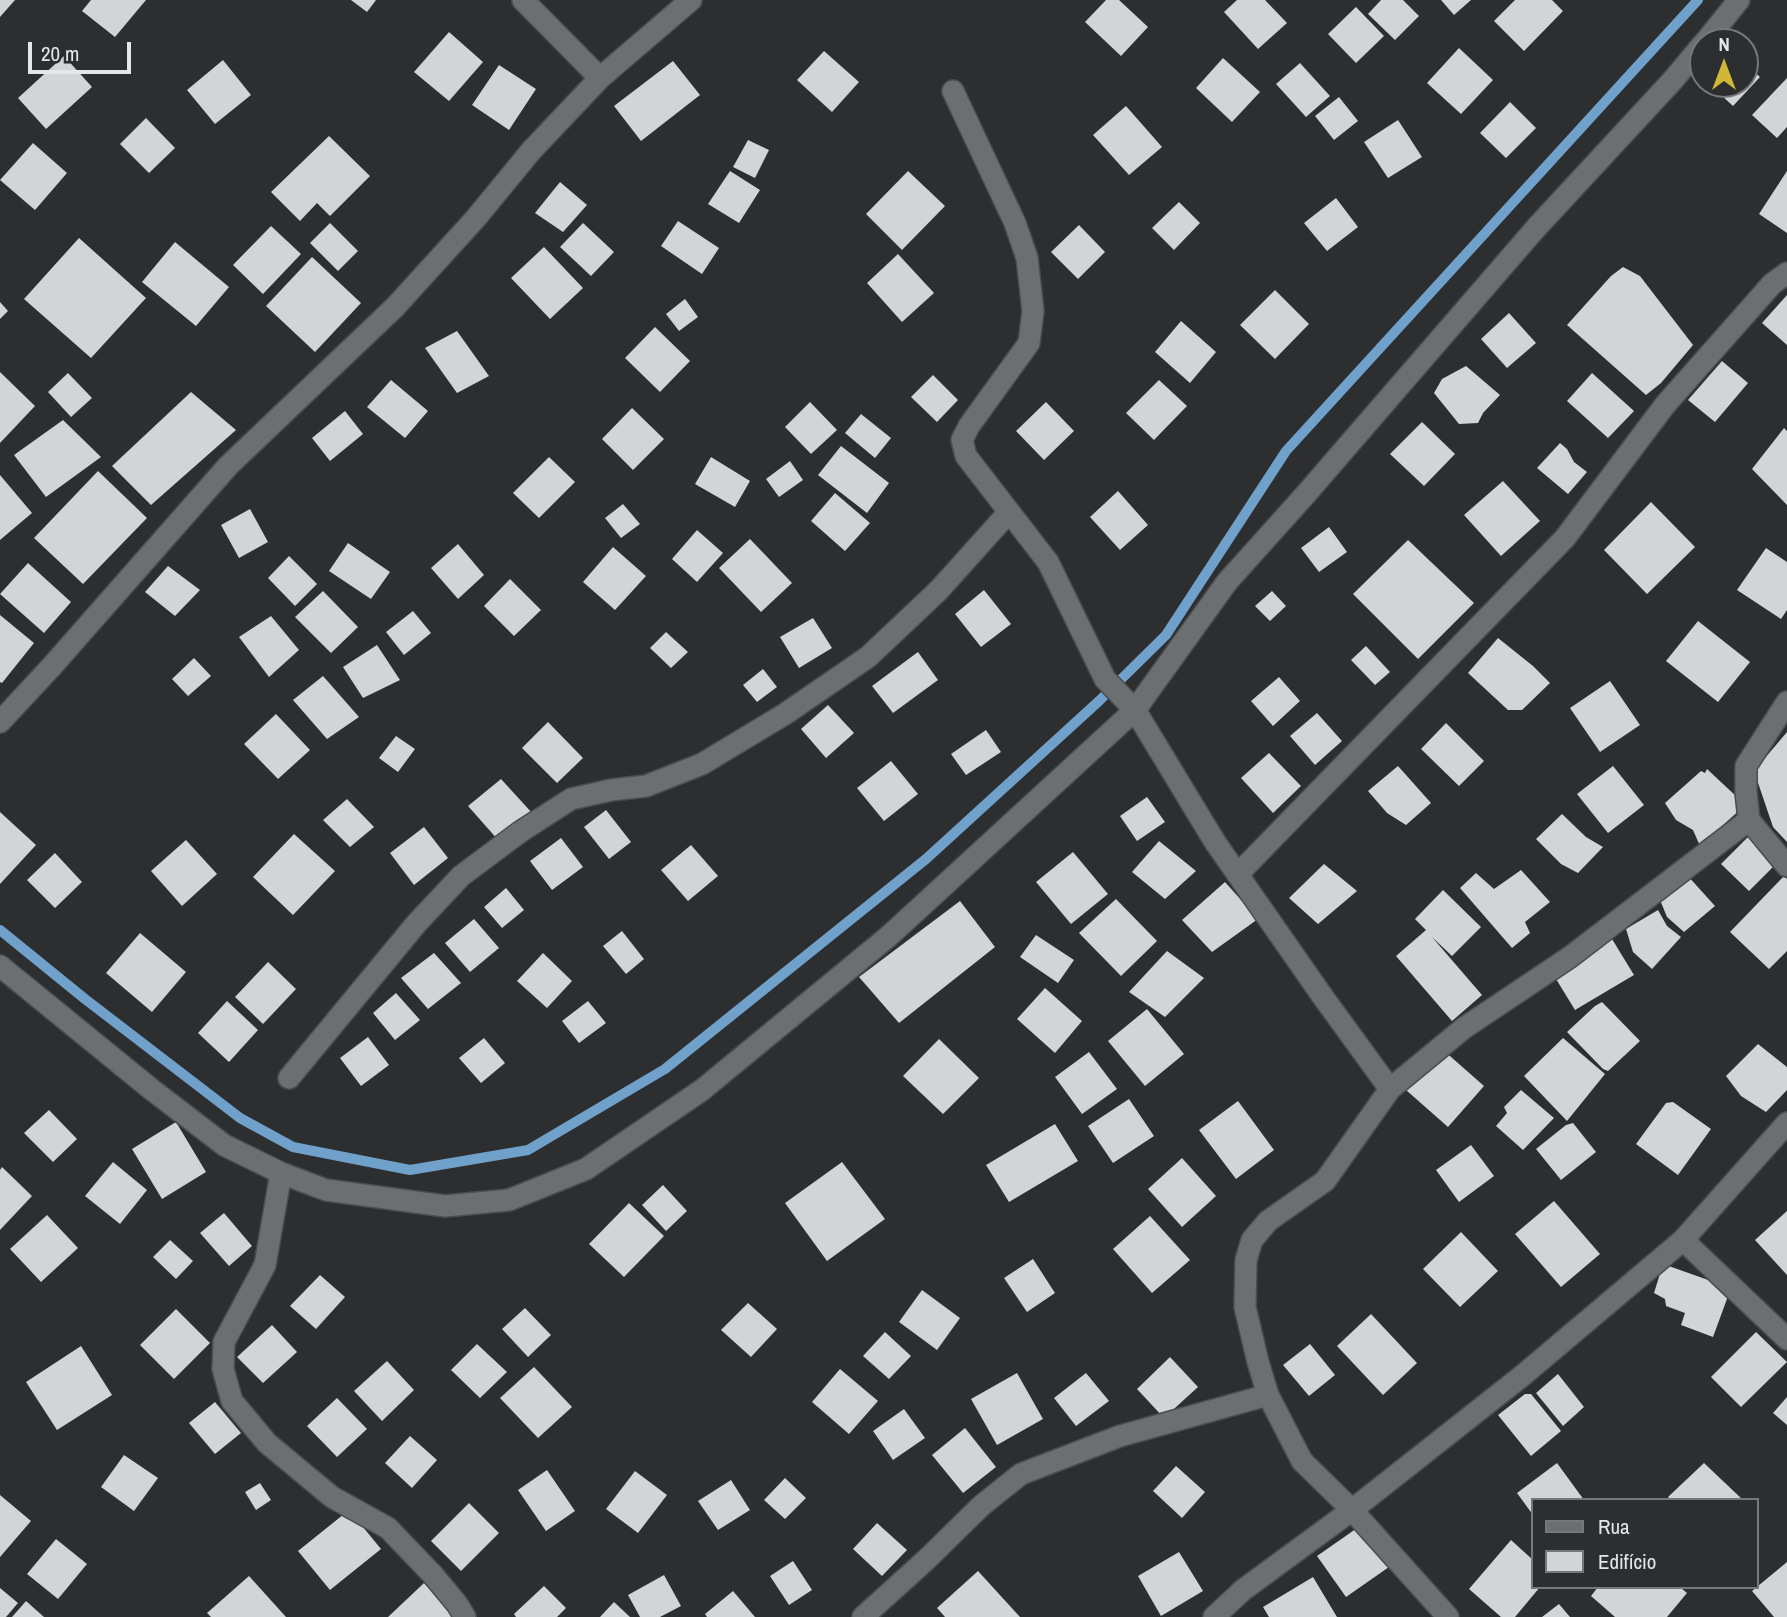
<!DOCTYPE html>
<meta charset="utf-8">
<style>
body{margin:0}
#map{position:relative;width:1787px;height:1617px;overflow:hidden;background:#2c2e30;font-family:"Archivo Narrow",sans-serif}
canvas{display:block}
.legend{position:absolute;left:1531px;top:1498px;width:228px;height:91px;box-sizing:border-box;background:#2c2e30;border:2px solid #76787a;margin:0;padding:9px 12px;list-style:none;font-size:21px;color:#e5e6e8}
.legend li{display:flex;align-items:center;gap:14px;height:35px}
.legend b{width:35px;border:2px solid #76787a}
.north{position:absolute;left:1689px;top:28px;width:70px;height:70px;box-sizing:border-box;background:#2c2e30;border:2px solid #76787a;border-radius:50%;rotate:0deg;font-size:19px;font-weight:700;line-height:28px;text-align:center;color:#e5e6e8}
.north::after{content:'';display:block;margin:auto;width:24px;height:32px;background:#d2b736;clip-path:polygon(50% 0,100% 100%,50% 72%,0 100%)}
.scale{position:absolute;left:28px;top:42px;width:103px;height:32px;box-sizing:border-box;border:4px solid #e5e6e8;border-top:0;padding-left:9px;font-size:21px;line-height:24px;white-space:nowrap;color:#e5e6e8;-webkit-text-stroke:5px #2c2e30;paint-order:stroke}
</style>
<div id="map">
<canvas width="1787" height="1617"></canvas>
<ul class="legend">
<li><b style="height:9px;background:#6c6f71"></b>Rua</li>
<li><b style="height:19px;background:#d2d4d7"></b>Edifício</li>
</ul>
<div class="north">N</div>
<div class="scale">20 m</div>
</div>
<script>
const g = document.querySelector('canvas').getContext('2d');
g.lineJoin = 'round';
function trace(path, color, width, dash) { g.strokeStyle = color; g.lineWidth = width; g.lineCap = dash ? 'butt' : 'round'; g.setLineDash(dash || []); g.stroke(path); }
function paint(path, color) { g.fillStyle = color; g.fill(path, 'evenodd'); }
trace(new Path2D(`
 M0,930L85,999L240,1118L293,1147L410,1170L528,1150L665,1069L926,859L1099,701L1166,635L1286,451L1698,0`), '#70a1cb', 10);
paint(new Path2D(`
 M0,0H15L0,17Z
 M91,0H146L115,37L82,11Z
 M351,0H376L367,12Z
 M1106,0H1119L1148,27L1121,56L1085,22Z
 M1237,0H1265L1287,23L1258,49L1224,12Z
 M1381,0H1403L1419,16L1395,40L1368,14Z
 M1441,0H1471L1454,15Z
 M1515,0H1552L1563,11L1524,51L1494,21Z
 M1356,7L1384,36L1356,63L1328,34Z
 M449,32L483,62L449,101L414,72Z
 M1459,48L1493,80L1461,114L1427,83Z
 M824,51L859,82L832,112L797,80Z
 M64,56L92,87L46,129L18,98Z
 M1223,58L1260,92L1232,122L1196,88Z
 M223,60L251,95L215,124L187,90Z
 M673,61L700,95L641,141L614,106Z
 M1300,63L1330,96L1306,117L1276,84Z
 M1745,64L1760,77L1733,106L1709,84H1745Z
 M499,65L536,89L509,130L472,105Z
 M1787,78V127L1777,138L1752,115Z
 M1339,97L1358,121L1334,140L1315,116Z
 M1510,102L1536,128L1506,158L1480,133Z
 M1126,106L1162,147L1129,175L1093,135Z
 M146,118L175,148L149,173L120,144Z
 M1398,120L1422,157L1388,178L1364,142Z
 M329,136L370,176L330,216L317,203L300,221L271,192Z
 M748,140L769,150L755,178L733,167Z
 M33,143L67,173L35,210L0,180Z
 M730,171L760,190L739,223L708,204Z
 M908,171L945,206L902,250L866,214Z
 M1787,171V233L1759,214Z
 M560,182L587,205L563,232L535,213Z
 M1336,198L1358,227L1327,251L1304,223Z
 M1179,202L1200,223L1174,250L1152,228Z
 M678,221L719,248L702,274L661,246Z
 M330,223L358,251L338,271L310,243Z
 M583,223L614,252L591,276L560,247Z
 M1079,225L1105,252L1078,279L1051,252Z
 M271,226L301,254L263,294L233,265Z
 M79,238L146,298L91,358L24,299Z
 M175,242L229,287L196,326L142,282Z
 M544,247L583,288L550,319L511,278Z
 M898,254L934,293L902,322L867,283Z
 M312,257L361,303L315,352L266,306Z
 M1623,267L1640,276L1693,345L1661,383L1646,395L1567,325L1611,276Z
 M1275,290L1309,324L1275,359L1240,325Z
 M1787,295V345L1762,323Z
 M685,299L698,317L679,331L666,314Z
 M0,302L8,311L0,319Z
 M1509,313L1536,343L1507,368L1481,339Z
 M1181,321L1216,352L1190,383L1155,352Z
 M655,327L690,361L660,392L625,358Z
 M457,331L489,376L457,393L425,348Z
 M1722,361L1748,383L1715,422L1688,400Z
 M1466,366L1500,395L1483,413L1478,423L1459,424L1434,393L1442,379Z
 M0,372L35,406L0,443Z
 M68,373L92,398L71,417L48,392Z
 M1592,373L1634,411L1608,438L1567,401Z
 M933,375L958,400L937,422L911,397Z
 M391,380L428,411L405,438L367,407Z
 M1159,380L1187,406L1154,440L1126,413Z
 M191,392L236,430L151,505L112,466Z
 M810,402L837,430L811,454L785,427Z
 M1046,402L1074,431L1044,460L1016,431Z
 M632,408L664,439L633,470L602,439Z
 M345,411L363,434L330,461L312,438Z
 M861,414L891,438L875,458L845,433Z
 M63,420L101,457L46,497L14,455Z
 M1422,422L1455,454L1424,486L1390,454Z
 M1784,428L1787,431V505L1752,469Z
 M1560,443L1567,449L1574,462L1587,472L1568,494L1537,468Z
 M841,446L889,483L867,513L818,475Z
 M549,457L575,482L539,518L513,493Z
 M711,457L750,481L735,507L695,484Z
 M790,461L803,480L779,497L766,479Z
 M98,471L147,518L83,584L34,538Z
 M0,475L32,513L0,540Z
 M1503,481L1540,521L1501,556L1464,515Z
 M1118,491L1148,525L1120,550L1090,517Z
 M835,493L870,523L845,551L811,521Z
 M1651,502L1695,547L1647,594L1604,550Z
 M623,504L640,524L621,538L605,518Z
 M250,509L268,542L239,558L221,525Z
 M1329,527L1347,552L1319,572L1301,548Z
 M697,530L723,553L697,582L672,559Z
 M750,539L792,583L761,612L719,568Z
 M1408,540L1474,603L1418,659L1353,594Z
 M348,543L390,572L371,599L329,571Z
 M458,544L484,575L458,599L431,568Z
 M613,547L646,576L615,610L583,582Z
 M1766,548L1787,562V610L1781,619L1737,590Z
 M289,556L317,584L295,606L268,578Z
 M28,563L71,602L44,633L0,594Z
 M168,566L200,590L175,616L145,592Z
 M510,579L541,610L514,636L484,606Z
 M984,590L1011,624L981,647L955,614Z
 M323,591L358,627L331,653L295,617Z
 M1272,591L1286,606L1270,621L1255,606Z
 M413,611L431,633L404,655L386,632Z
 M0,615L34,643L2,683L0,682Z
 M271,616L299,650L269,677L239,637Z
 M813,618L832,648L799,668L780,637Z
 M1698,621L1750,662L1718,702L1666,661Z
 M666,632L688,652L671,668L650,648Z
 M1498,638L1533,666L1550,683L1522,710H1508L1468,673Z
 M377,645L400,680L363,698L343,667Z
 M1366,646L1390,672L1375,685L1351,660Z
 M918,652L938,680L893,713L872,686Z
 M194,658L211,676L188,696L172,679Z
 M763,669L777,687L757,702L743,685Z
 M323,676L359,717L327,739L293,700Z
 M1279,677L1300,701L1273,726L1251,701Z
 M1610,681L1640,725L1600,752L1570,708Z
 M828,705L854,733L826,758L801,729Z
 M1317,713L1342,741L1315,765L1290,736Z
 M276,714L310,750L278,779L244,744Z
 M548,722L583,758L557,783L522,748Z
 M1446,723L1484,761L1459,786L1421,749Z
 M986,730L1001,752L966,775L951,754Z
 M1787,732V842L1773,827L1754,771Z
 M396,736L415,749L398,772L379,758Z
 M1269,753L1301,786L1273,813L1241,778Z
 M891,761L918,794L884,821L857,788Z
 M1398,766L1431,803L1406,825L1387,813L1368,791Z
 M1613,766L1644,805L1608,833L1577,794Z
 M1707,769L1737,797L1744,806L1700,846L1693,830L1676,820L1665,803L1701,771L1705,773Z
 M501,779L533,814L499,841L468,806Z
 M1147,797L1165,822L1137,841L1120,816Z
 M347,799L374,827L350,847L323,820Z
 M606,810L631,842L609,859L584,827Z
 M0,812L36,845L0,884Z
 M1562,814L1586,837L1603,847L1578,873L1561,864L1536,839Z
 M424,827L448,858L414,885L390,853Z
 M294,834L335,871L293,915L253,877Z
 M1748,837L1776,864L1749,891L1721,864Z
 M561,838L583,867L552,890L530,861Z
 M186,840L217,874L182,906L151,871Z
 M1159,841L1196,871L1165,899L1132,872Z
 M691,845L718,876L688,901L661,870Z
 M1073,852L1108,894L1071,924L1036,882Z
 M55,853L82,882L55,908L27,880Z
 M1324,864L1357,891L1318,924L1289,898Z
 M1521,870L1550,902L1525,922L1530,933L1512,948L1460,888L1476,873L1494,889Z
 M1687,875L1715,906L1684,932L1667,917L1658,895Z
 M1784,876L1787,879V951L1769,969L1730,932Z
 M1225,882L1258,919L1212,952L1182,920Z
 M506,888L524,910L502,928L484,907Z
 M1443,890L1481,927L1452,956L1432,937L1482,995L1452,1021L1396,956L1426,930L1415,919Z
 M1116,899L1157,941L1121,976L1079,933Z
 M960,901L995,947L899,1023L859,977Z
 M1658,910L1667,926L1681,937L1652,969L1633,952L1626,929Z
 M474,919L499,948L470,972L445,943Z
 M622,931L644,959L626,974L603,946Z
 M140,933L186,972L152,1012L106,973Z
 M1036,935L1074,960L1058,983L1020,957Z
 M1612,939L1634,975L1575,1010L1553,974Z
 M1167,951L1204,978L1165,1017L1129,992Z
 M434,953L461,983L428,1009L401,978Z
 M543,953L572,981L547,1008L517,981Z
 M268,962L296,989L263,1024L235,997Z
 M1045,988L1082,1021L1055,1053L1017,1019Z
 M396,993L420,1020L395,1040L373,1013Z
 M227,1001L258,1030L229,1062L198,1033Z
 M588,1001L606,1023L579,1043L562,1021Z
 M1602,1002L1640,1041L1608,1071L1603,1069L1567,1032L1595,1006Z
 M1147,1009L1184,1054L1145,1086L1108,1041Z
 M368,1037L389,1065L361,1086L340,1058Z
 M484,1038L505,1063L481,1083L459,1058Z
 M1563,1038L1605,1074L1567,1121L1524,1076Z
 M939,1039L979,1078L943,1114L903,1076Z
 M1758,1044L1787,1067V1090L1766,1112L1741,1096L1726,1076Z
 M1442,1049L1484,1086L1448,1127L1406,1090Z
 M1089,1052L1117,1089L1082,1114L1055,1077Z
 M1521,1090L1554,1118L1523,1150L1496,1126L1507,1113L1504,1107Z
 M1129,1099L1154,1136L1113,1163L1088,1126Z
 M1238,1101L1274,1150L1236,1179L1199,1130Z
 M1673,1102L1711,1129L1678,1175L1636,1144L1666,1103Z
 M49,1110L77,1139L53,1162L24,1133Z
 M176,1122L206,1172L162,1199L132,1149Z
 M1573,1123L1596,1152L1561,1180L1536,1149L1566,1125Z
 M1055,1124L1078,1161L1009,1202L986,1165Z
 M1471,1145L1494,1176L1459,1202L1436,1170Z
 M1182,1158L1216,1196L1182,1227L1148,1189Z
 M113,1162L147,1190L120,1224L85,1196Z
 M842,1162L885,1219L827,1261L785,1203Z
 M2,1167L32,1196L0,1230V1170Z
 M663,1185L687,1211L666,1231L642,1205Z
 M1554,1201L1600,1254L1561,1287L1515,1234Z
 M629,1203L664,1236L624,1277L589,1244Z
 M1787,1211V1275L1755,1240Z
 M224,1213L252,1246L229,1266L200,1233Z
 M47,1215L78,1248L41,1282L10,1249Z
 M1150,1216L1190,1260L1152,1293L1113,1249Z
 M1461,1232L1498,1271L1460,1307L1423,1269Z
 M170,1240L193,1261L176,1279L153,1257Z
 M1033,1259L1055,1293L1027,1312L1004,1278Z
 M1663,1264L1731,1288L1713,1337L1681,1325L1685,1313L1666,1306L1665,1299L1654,1293Z
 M320,1275L345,1297L316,1329L290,1306Z
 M922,1290L960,1318L937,1350L899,1322Z
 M748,1303L777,1329L751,1357L721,1330Z
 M525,1308L551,1335L528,1357L502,1329Z
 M176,1309L210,1343L174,1379L140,1345Z
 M1371,1314L1417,1363L1383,1395L1337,1346Z
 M272,1325L297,1352L263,1383L237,1357Z
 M885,1332L911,1356L889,1379L863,1356Z
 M1756,1332L1787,1362L1741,1407L1711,1377Z
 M477,1344L507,1372L480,1398L451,1370Z
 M1310,1344L1335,1375L1309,1396L1283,1365Z
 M81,1346L112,1395L57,1430L26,1382Z
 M1170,1357L1198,1387L1164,1418L1137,1389Z
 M387,1361L414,1390L382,1421L354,1391Z
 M534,1367L572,1407L538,1438L500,1398Z
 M840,1369L878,1401L849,1434L812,1402Z
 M1017,1373L1043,1419L997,1445L971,1399Z
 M1086,1373L1109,1401L1076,1426L1054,1398Z
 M1558,1374L1584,1407L1563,1426L1536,1393Z
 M1525,1394H1531L1561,1431L1531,1456L1498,1415Z
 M1787,1397V1425L1773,1413Z
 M337,1398L367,1429L337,1457L307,1426Z
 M215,1402L241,1433L215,1454L189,1423Z
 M904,1409L925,1438L893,1460L873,1431Z
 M965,1428L996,1467L963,1493L932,1455Z
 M410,1436L437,1460L412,1488L385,1463Z
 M124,1455L158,1478L134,1511L101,1487Z
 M1557,1463L1584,1500H1533V1515L1517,1493Z
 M1704,1463L1743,1500H1671L1668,1497Z
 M1176,1466L1205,1492L1182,1518L1153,1491Z
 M547,1470L575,1511L546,1531L518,1490Z
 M635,1471L667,1495L638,1533L606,1509Z
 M785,1478L806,1498L785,1519L764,1500Z
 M731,1480L750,1510L718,1530L698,1501Z
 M260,1483L271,1500L256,1510L245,1492Z
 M0,1495L31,1521L0,1557Z
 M469,1503L499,1533L461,1571L431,1541Z
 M349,1510L381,1549L330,1590L298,1551Z
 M877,1523L907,1550L882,1576L853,1549Z
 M1360,1526L1389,1567L1346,1597L1317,1556Z
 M56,1539L87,1564L58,1599L27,1574Z
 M1511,1540L1533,1560V1587H1540L1515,1617H1501L1469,1589Z
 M1179,1552L1203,1591L1161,1616L1138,1576Z
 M793,1561L812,1590L789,1605L770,1576Z
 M1787,1562V1617H1774L1752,1591Z
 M978,1571L1020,1617H945L937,1608Z
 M664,1575L681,1606L660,1617H640L628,1595Z
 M249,1576L286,1617H211L207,1613Z
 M1313,1577L1337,1617H1269L1263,1607Z
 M424,1583L457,1617H388Z
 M544,1586L566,1608L557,1617H516L514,1614Z
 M1598,1587H1680L1687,1593L1667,1617H1615L1591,1596Z
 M0,1588L18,1603L6,1617H0Z
 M733,1591L755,1617H707L705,1614Z
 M26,1601L44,1617H12Z
 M614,1602L630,1617H600Z
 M1559,1604L1570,1617H1542Z`), '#d2d4d7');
const street = new Path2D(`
 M523,0L600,78
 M1705,42L1739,0
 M953,91L1015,223L1027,258L1033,311L1029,343L969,426L962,440L966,456L1048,562L1105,679L1135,710L1215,842L1323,997L1390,1089L1325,1181L1268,1221L1252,1240L1246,1260L1245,1307L1258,1362L1268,1395L1302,1461L1352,1510L1448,1617
 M0,722L53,665L228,466L395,307L476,218L531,151L600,78L691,0
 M1749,820L1787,866
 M1238,874L1565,538L1665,405L1772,284L1787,273
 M0,966L151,1089L224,1145L281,1173L326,1190L445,1206L509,1200L586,1169L702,1090L889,936L1135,710L1227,582L1306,494L1536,228L1673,80L1703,44
 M289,1078L416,924L461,876L520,832L571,799L611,790L646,786L702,764L785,714L868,657L939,590L1009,512
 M1390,1089L1464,1028L1570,957L1749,820L1746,792V766L1787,702
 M281,1173L265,1265L224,1342L223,1369L232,1401L267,1443L332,1497L388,1528L433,1575L457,1604L465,1617
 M1683,1240L1787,1339
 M863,1617L927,1559L981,1506L1021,1474L1120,1436L1268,1395
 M1214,1617L1243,1590L1352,1510L1522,1376L1683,1240L1787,1123`);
trace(street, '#4a4c4e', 24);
trace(street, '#6c6f71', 21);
</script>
